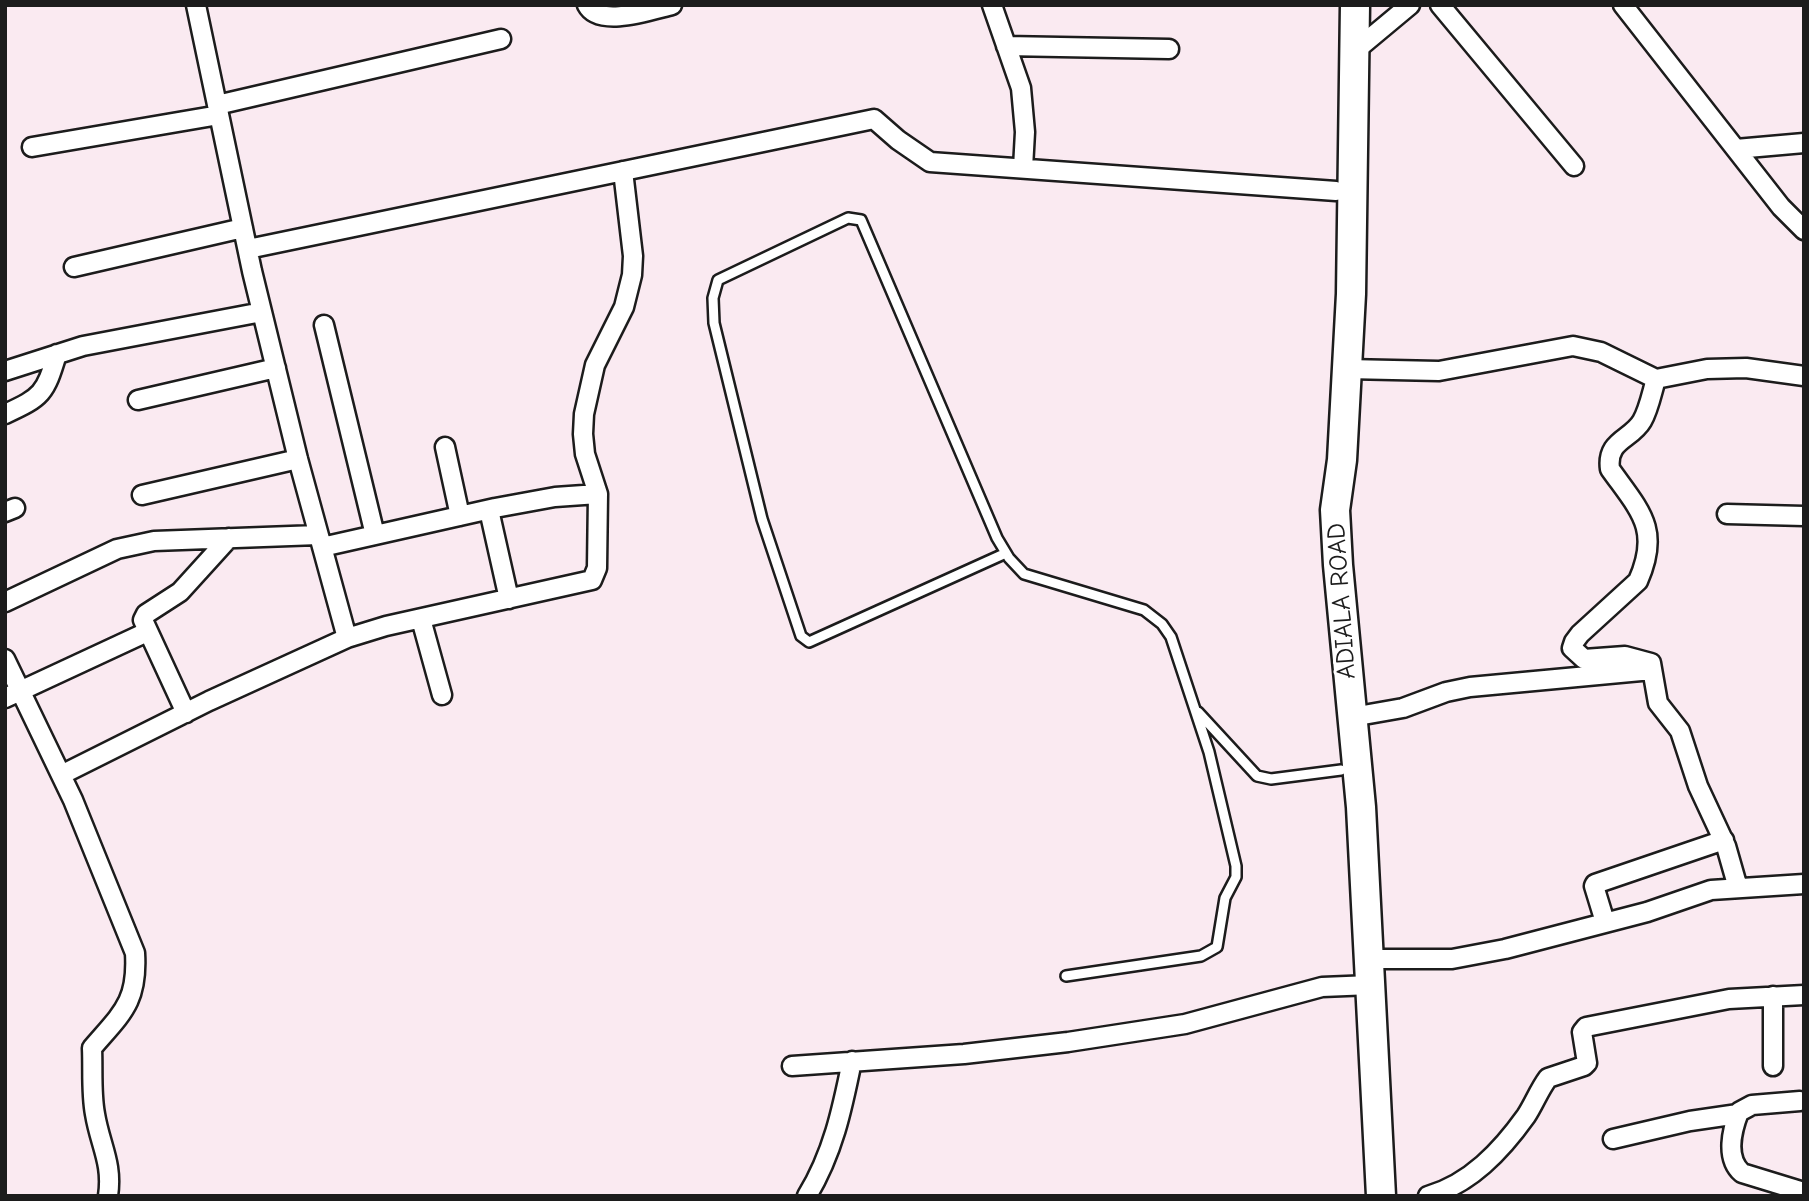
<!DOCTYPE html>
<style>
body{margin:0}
#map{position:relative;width:1809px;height:1201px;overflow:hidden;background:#faeaf1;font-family:"Comic Neue",sans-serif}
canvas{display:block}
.frame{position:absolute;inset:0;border:7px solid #1c1c1c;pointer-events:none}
</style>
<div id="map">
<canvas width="1809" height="1201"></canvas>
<div class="frame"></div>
</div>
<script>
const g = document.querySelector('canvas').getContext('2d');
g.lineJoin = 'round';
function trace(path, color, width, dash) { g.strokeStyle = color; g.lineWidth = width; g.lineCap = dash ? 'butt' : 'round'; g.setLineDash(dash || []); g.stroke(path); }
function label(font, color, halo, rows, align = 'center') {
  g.font = font + ' "Comic Neue",sans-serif'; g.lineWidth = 6; g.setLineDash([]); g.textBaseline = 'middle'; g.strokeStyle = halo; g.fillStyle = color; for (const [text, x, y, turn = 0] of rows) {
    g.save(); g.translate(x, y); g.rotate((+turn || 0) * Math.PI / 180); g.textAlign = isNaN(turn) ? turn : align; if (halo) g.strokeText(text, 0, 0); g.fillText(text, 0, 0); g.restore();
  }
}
const lane = new Path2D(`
 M1006,553L809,642L801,636L762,519L714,323L713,298L718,280L848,218L861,220L997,538L1009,558L1024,574L1144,610L1162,624L1171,637L1209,752L1236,866V877L1225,898L1217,947L1201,956L1066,976
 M1198,712L1257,776L1271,779L1341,770`);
const street = new Path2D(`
 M196,5L252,271L298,459L347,638
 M587,5C599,28 651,10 672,5
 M992,5L1021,88L1025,132L1023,168
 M1440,5L1574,166
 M1623,5L1781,207L1804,230
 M1006,46L1169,49
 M1356,50L1410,5
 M217,105L501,39
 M32,147L219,115
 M1736,149L1804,143
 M248,249L874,119L898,140L930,162L1336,191
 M74,267L243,228
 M324,325L375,535
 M1347,369L1439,371L1573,346L1601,352L1656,379L1707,369L1746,368L1804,376
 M5,371L83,346L262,312
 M1656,379C1652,392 1649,409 1642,421C1631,440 1606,440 1610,469C1640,511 1661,529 1638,581L1580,634L1574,642L1572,648L1584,659L1625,656L1651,663L1658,703L1680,731L1698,786L1726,846L1738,888
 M138,400L276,368
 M5,414C42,397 45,394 57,354
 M445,447L460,516
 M142,495L298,459
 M489,510L509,599
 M5,512L15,508
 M1727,514L1804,516
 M322,547L495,508L555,497L598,494
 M5,602L117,549L154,541L318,535
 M421,619L442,695
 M5,659L73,800L135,953C138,1002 122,1013 92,1048C93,1070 91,1093 95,1114C100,1145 113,1163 108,1196
 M5,698L147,632
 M186,713L143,620L146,614L180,592L229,538
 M1352,717L1403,708L1446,692L1470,687L1652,670
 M61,775L209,701L347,638L386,626L592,580L597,568L598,494L585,454L583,434L584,414L595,365L624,307L632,275L633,256L623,171
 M1605,922L1594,886L1595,884L1724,840
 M1370,959H1452L1505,949L1647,912L1711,890L1804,884
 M792,1066L964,1054L1068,1042L1185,1024L1322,987L1371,985
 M1773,1066V996
 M1800,1101L1752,1105L1739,1112C1732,1130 1725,1158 1742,1173L1804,1192
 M1613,1139L1690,1121L1738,1114
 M807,1196C833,1153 842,1110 852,1061
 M1428,1196C1470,1184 1501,1151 1526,1116C1534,1104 1539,1090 1548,1078L1584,1066L1587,1063L1582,1032L1586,1027L1729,999L1804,995`);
const primary = new Path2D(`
 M1355,5L1351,294L1342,460L1335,510L1338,565L1361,807L1381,1196`);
trace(lane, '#1c1c1c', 14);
trace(street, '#1c1c1c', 23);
trace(primary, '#1c1c1c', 33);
trace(lane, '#fff', 9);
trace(street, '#fff', 18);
trace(primary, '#fff', 28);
label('26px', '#1c1c1c', '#fff', [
 ["ADIALA ROAD",1342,601,-94]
]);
</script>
